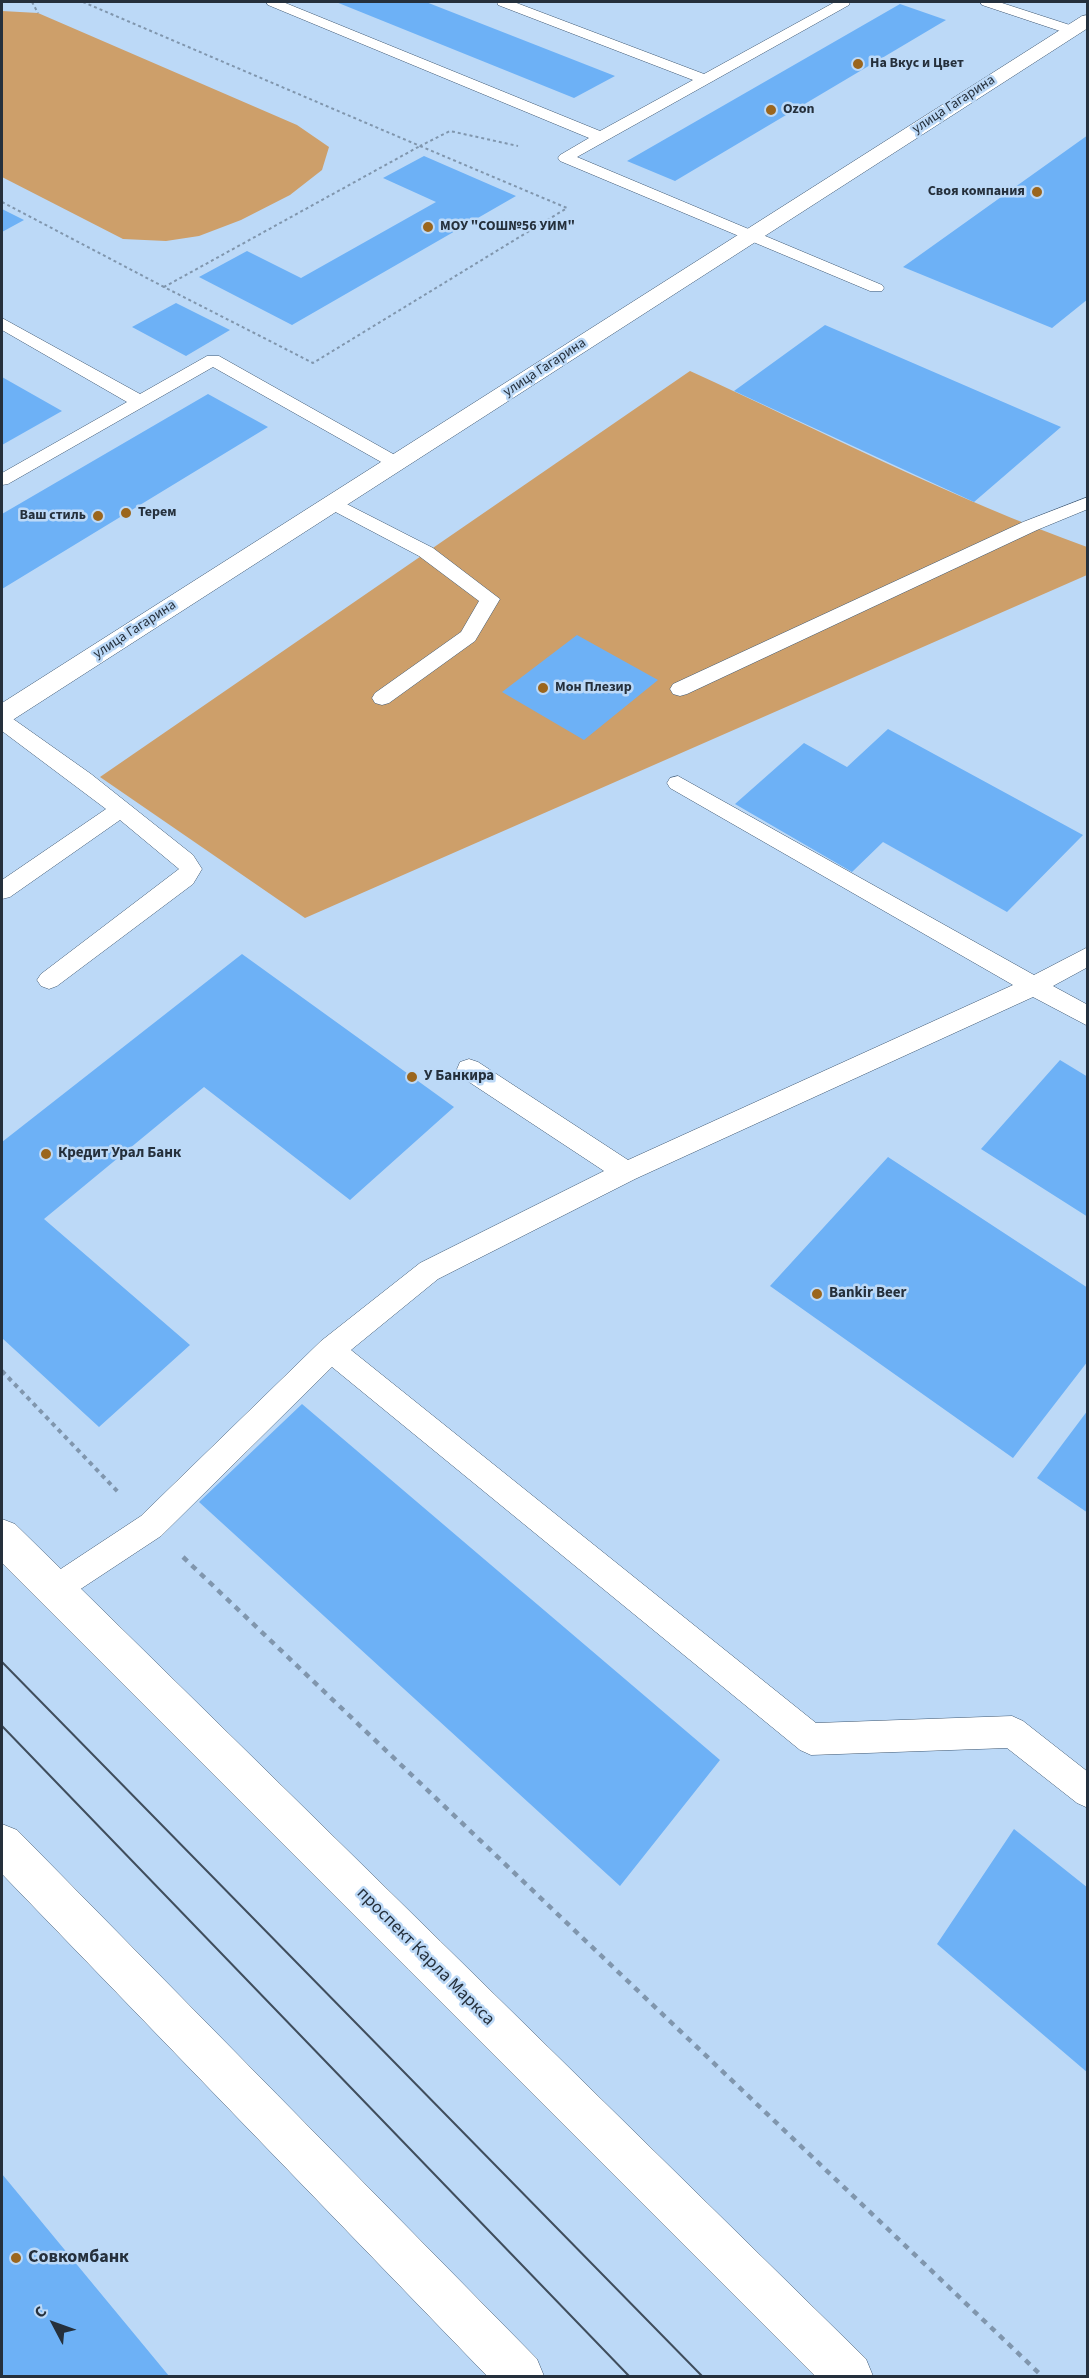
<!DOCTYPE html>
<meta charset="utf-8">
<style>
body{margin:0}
#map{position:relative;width:1089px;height:2378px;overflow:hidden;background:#bcd9f7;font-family:"Source Sans 3",sans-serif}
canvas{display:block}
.frame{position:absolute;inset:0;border:3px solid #25303c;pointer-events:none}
.north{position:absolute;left:24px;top:2294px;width:60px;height:60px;-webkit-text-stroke:4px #bcd9f7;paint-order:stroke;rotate:311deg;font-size:16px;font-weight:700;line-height:24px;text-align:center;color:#25303c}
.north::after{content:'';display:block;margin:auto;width:21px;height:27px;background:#25303c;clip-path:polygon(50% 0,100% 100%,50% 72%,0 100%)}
</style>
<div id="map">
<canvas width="1089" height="2378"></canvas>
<div class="frame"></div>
<div class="north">С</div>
</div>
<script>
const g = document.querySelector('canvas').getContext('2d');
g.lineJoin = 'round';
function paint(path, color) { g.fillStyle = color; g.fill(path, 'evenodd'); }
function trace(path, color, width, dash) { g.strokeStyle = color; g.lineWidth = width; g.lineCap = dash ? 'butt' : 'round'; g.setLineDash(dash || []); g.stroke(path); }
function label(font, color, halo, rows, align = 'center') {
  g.font = font + ' "Source Sans 3",sans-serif'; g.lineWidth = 5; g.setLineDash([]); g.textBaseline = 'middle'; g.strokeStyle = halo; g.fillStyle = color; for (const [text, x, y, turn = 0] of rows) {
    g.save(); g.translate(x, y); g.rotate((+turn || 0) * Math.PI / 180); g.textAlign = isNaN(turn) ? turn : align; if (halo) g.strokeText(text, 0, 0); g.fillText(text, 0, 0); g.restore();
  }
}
paint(new Path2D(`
 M2,11L38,13L297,125L329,147L322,170L290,195L241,220L199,236L166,241L123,239L2,177Z
 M690,371C821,431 951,498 1087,547V575L305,918L100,777Z`), '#cd9f6a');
paint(new Path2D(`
 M336,2H426L615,76L574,98Z
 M900,4L946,20L675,181L627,161Z
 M1088,135V299L1052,328L903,267Z
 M424,156L516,196L292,325L199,277L247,251L301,278L436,202L383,178Z
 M2,209L24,220L2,232Z
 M176,303L230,330L186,356L132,327Z
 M825,325L1061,427L974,502L734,391Z
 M2,377L62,411L2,445Z
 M208,394L268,427L2,589V514Z
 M577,635L658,680L584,740L502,692Z
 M888,729L1083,835L1007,912L883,842L852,872L735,804L804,743L847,767Z
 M242,954L454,1107L350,1200L204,1087L44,1219L190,1345L99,1427L2,1338V1142Z
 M1060,1060L1088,1077V1217L981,1149Z
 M888,1157L1088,1288V1361L1013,1458L770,1286Z
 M302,1404L720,1760L620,1886L199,1502Z
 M1088,1410V1513L1037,1478Z
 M1014,1829L1088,1888V2073L937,1944Z
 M2,2174L169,2376H2Z`), '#6db1f6');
const service = new Path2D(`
 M266,2H283L600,131L693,80L498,5L497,2H514L704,74L835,2H850L849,5L577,157L882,285L884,288L882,291H870L560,161L558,158L560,155L589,138L268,5Z
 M980,2H999L1076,27L1078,30L1076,33H1066L982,5Z
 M2,318L140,394L207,356H219L402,459L405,463L402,467H390L213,367L8,484L2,485V473L127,402L2,330Z
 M333,497L433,548L500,599L475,641L389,703L382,705L375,703L372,698L375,693L461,632L479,601L419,556L326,507L324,503L326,499Z
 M1088,497V509L1037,530L687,694L680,696L673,694L670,689L673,684L1023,522Z
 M2,714L9,716L91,774L193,855L202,869L193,884L57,986L49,989L41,986L37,980L41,974L179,869L120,820L10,897L2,899V880L106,809L2,731Z
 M678,776L1034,975L1088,947V967L1053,986L1088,1005V1026L1033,997L635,1179L438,1279L351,1350L816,1723L1012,1716L1023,1721L1088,1772V1808L1077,1803L1007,1748L811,1755L800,1750L332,1367L161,1536L64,1600L54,1604L44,1600L39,1590L44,1580L141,1516L321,1341L420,1263L604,1171L460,1076L457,1069L460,1062L469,1059L478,1062L628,1160L1013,985L670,788L667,783L670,778Z`);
const secondary = new Path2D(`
 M1088,15V28L11,721L2,724V703L1082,16Z
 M2,1519L15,1524L866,2359L873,2376H815L2,1563Z
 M2,1824L17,1830L537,2359L544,2376H487L2,1874Z`);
trace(service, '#3e5771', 1);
trace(secondary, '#3e5771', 1);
trace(new Path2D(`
 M32,2L38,13
 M83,2L420,146L450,131L518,146
 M420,146L567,208L313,363L164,287Z
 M2,202L164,287`), '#8096ad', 2, [3, 3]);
trace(new Path2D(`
 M2,1371L118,1492`), '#8096ad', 4, [4.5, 4.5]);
trace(new Path2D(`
 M183,1557L1042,2376`), '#8096ad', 4.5, [6, 6]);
paint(service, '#fff');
paint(secondary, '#fff');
trace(new Path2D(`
 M2,1662L702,2376
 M2,1726L629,2376`), '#404e5d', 2);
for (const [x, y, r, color] of [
 [858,64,6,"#9b661d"],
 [771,110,6,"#9b661d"],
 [1037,192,6,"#9b661d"],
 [428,227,6,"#9b661d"],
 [126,513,6,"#9b661d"],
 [98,516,6,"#9b661d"],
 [543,688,6,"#9b661d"],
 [412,1077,6,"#9b661d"],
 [46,1154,6,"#9b661d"],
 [817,1294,6,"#9b661d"],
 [16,2258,6,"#9b661d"]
]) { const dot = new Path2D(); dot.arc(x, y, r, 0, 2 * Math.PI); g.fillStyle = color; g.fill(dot); trace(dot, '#bcd9f7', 2); }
label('bold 14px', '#25303c', '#bcd9f7', [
 ["На Вкус и Цвет",870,64],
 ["Ozon",783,110],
 ["Своя компания",1025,192,"right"],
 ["МОУ \"СОШ№56 УИМ\"",440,227],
 ["Терем",138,513],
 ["Ваш стиль",86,516,"right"],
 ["Мон Плезир",555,688]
], 'left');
label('14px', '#25303c', '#bcd9f7', [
 ["улица Гагарина",954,105,-33],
 ["улица Гагарина",545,368,-33],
 ["улица Гагарина",135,630,-33]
]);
label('bold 15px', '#25303c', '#bcd9f7', [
 ["У Банкира",424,1077],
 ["Кредит Урал Банк",58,1154],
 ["Bankir Beer",829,1294]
], 'left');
label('18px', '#25303c', '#bcd9f7', [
 ["проспект Карла Маркса",425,1957,45]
]);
label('bold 18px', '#25303c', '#bcd9f7', [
 ["Совкомбанк",28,2258]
], 'left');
</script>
